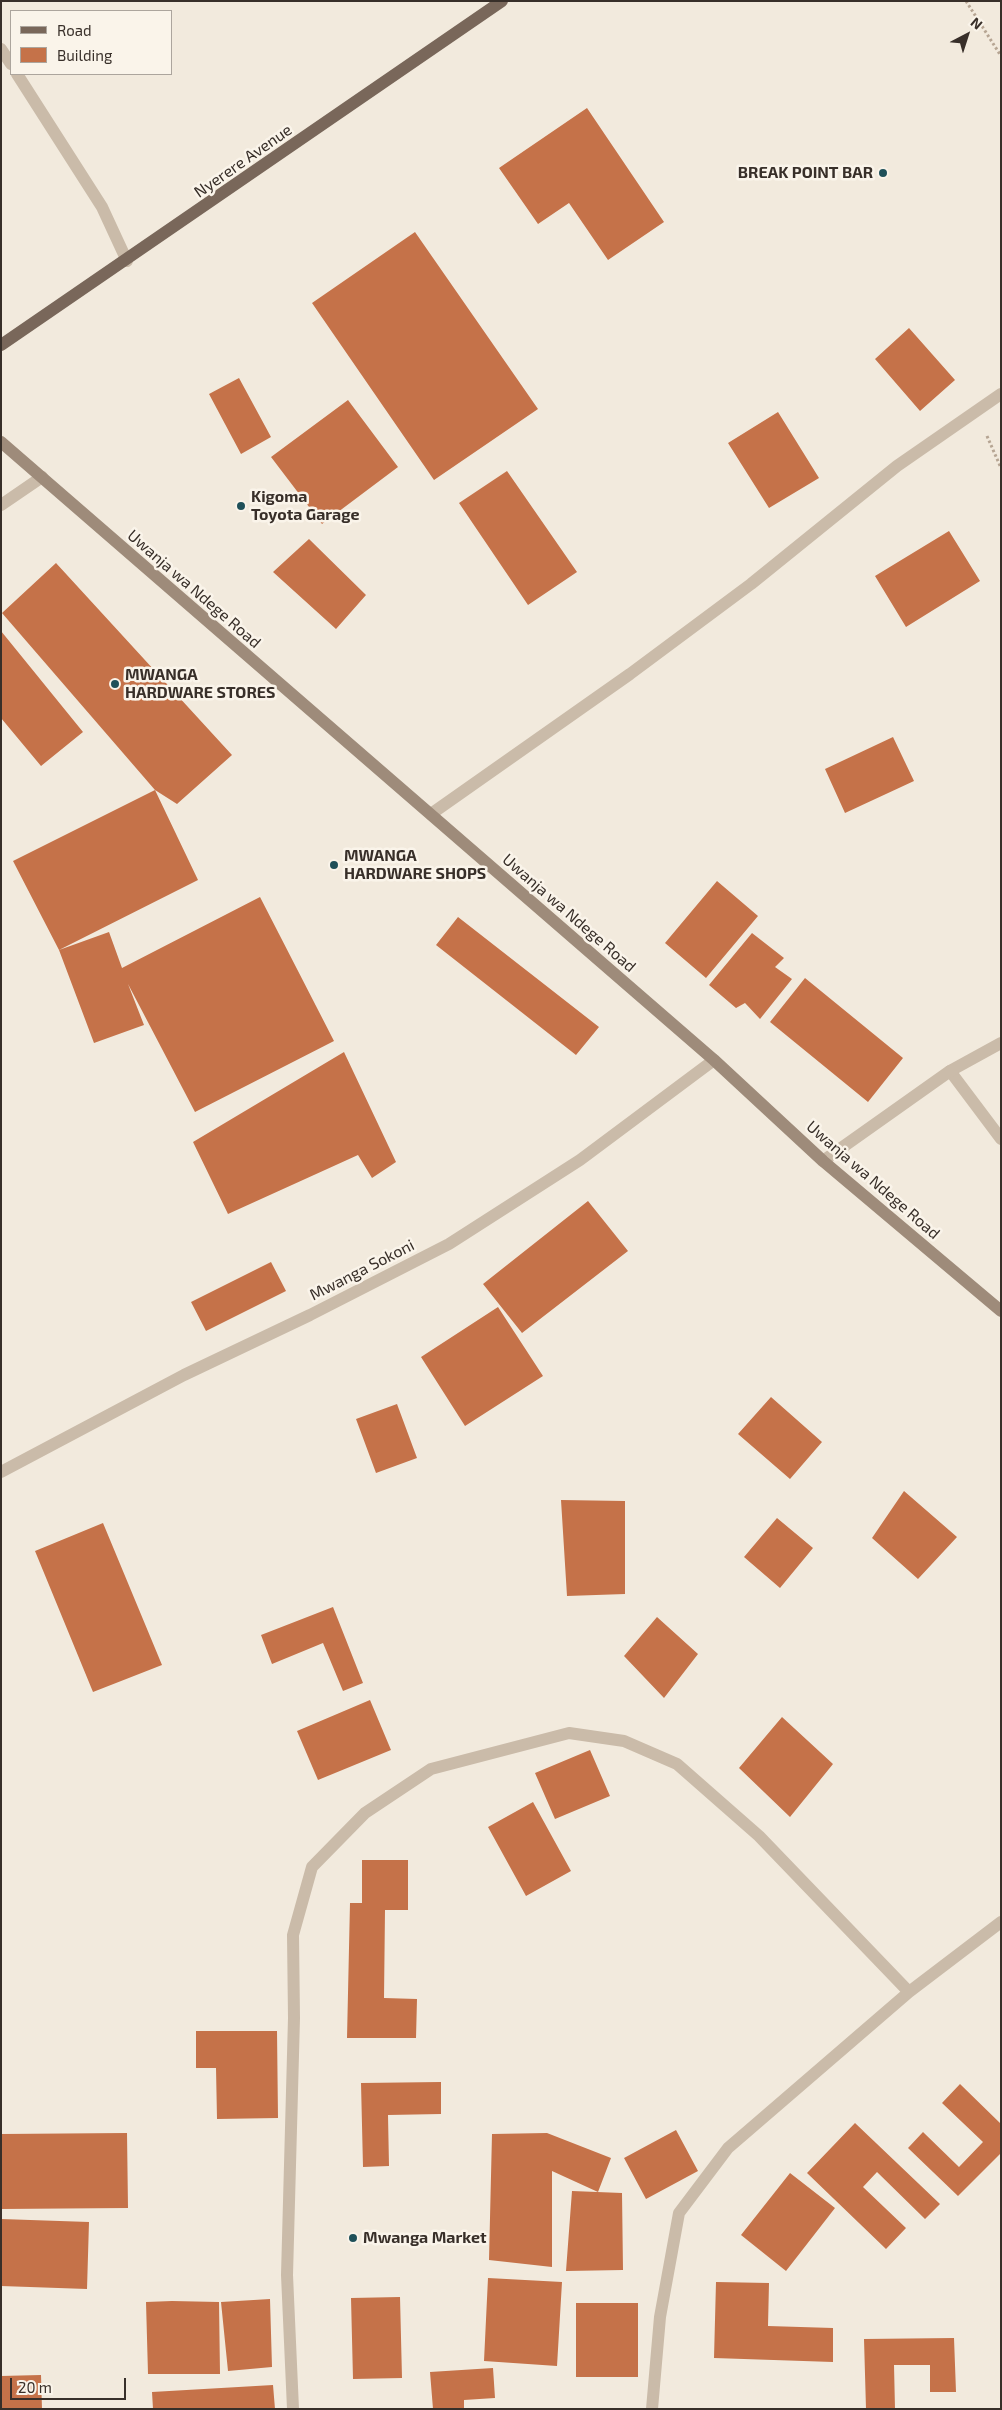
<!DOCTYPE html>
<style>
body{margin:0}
#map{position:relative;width:1002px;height:2410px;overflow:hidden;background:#f2eadd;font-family:"Exo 2",sans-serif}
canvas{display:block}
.frame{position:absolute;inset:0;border:2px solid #382f29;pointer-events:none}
.legend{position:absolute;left:10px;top:10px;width:162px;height:65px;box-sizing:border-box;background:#faf4ea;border:1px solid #aca59d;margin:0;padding:6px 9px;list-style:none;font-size:15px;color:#382f29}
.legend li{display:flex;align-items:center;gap:10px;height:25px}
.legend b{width:25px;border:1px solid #aca59d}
.north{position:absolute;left:942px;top:10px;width:50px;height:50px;-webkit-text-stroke:4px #faf4ea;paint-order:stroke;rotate:40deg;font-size:14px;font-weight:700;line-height:20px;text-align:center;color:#382f29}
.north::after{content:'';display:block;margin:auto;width:18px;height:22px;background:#382f29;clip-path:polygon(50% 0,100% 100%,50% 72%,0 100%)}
.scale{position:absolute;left:10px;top:2378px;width:116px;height:22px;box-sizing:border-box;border:2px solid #382f29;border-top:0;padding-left:6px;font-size:15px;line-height:18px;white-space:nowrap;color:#382f29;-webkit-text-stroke:4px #faf4ea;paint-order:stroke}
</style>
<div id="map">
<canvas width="1002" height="2410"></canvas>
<div class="frame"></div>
<ul class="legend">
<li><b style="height:6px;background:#79675a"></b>Road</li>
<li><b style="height:14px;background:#c57249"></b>Building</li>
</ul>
<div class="north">N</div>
<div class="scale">20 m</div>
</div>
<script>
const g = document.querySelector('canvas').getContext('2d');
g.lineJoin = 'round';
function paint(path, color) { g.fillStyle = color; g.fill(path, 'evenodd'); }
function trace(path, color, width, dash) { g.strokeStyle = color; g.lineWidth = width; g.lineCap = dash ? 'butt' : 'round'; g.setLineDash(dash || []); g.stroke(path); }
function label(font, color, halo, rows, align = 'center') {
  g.font = font + ' "Exo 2",sans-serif'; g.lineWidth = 5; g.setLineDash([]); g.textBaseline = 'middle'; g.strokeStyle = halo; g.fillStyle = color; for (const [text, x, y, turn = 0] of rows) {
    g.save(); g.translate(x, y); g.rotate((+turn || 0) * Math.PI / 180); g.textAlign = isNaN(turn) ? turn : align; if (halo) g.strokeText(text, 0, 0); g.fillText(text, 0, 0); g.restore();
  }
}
paint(new Path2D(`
 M587,108L664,222L608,260L569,203L538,224L499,168Z
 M415,232L538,409L434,480L312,303Z
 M909,328L955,380L920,411L875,359Z
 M239,378L271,437L241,454L209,394Z
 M348,400L398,467L322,524L271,457Z
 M778,412L819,478L769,508L728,443Z
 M507,471L577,572L528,605L459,503Z
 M949,531L980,581L906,627L875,576Z
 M309,539L366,595L336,629L273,572Z
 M56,563L232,755L177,804L155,790L2,613Z
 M1,631L83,732L41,766L1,718Z
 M893,737L914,781L845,813L825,769Z
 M155,790L198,880L59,950L13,861Z
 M717,881L758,916L706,978L665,943Z
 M260,897L334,1041L195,1112L128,984L144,1025L94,1043L59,950L109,932L122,968Z
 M458,917L599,1027L576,1055L436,945Z
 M752,933L784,958L775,967L792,979L760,1019L745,1003L736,1008L709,985Z
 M805,978L903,1058L868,1102L770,1022Z
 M344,1052L396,1162L372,1178L358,1155L228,1214L193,1142Z
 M588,1201L628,1251L522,1333L483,1284Z
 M271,1262L286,1291L206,1331L191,1302Z
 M498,1307L543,1376L465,1426L421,1357Z
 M771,1397L822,1442L790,1479L738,1434Z
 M397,1404L417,1458L376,1473L356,1419Z
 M904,1491L957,1537L918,1579L872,1538Z
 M561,1500L625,1501V1594L567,1596Z
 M777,1518L813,1548L780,1588L744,1557Z
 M103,1523L162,1665L93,1692L35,1551Z
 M333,1607L363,1683L343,1691L323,1643L272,1664L261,1635Z
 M657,1617L698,1654L664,1698L624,1656Z
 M370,1700L391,1750L318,1780L297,1731Z
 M782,1717L833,1764L790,1817L739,1768Z
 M590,1750L610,1796L555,1819L535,1773Z
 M533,1802L571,1871L526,1896L488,1827Z
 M362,1860H408V1910H385L384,1998L417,1999L416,2038H347L350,1903H362Z
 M196,2031H277L278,2118L217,2119L216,2068H196Z
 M441,2082V2114L388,2115L389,2166L363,2167L361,2083Z
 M960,2084L1001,2124V2153L958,2196L908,2148L923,2132L959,2167L983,2142L942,2103Z
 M855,2123L940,2204L925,2219L877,2172L863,2187L906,2228L886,2249L807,2173Z
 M676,2130L698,2171L646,2199L624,2158Z
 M127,2133L128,2208L1,2209V2134Z
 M547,2133L611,2158L598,2192L552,2171V2267L489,2260L492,2134Z
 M790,2173L835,2208L786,2271L741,2235Z
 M572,2191L622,2193L623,2270L566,2271Z
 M1,2219L89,2222L87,2289L1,2286Z
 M488,2278L562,2282L557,2366L484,2361Z
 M716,2282L769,2283L768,2326L833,2328V2362L714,2358Z
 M400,2297L402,2378L353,2379L351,2298Z
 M270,2299L272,2367L228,2371L221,2302Z
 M172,2301L219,2302L220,2374H148L146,2302Z
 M576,2303H638V2377H576Z
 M954,2338L956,2392H930V2365H894L895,2409H866L864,2339Z
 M493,2368L495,2398L464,2400V2409H433L430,2372Z
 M41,2375L42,2409H1V2376Z
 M273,2385L275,2409H153L152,2392Z`), '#c57249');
trace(new Path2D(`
 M966,1L1001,56
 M987,436L1001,468`), '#b6a593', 3, [2.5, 2.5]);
trace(new Path2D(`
 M1,505L42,477
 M950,1071L1001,1139`), '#cabba9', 12);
trace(new Path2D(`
 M1,49L11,64
 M17,74L102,207L127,261
 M431,814L630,674L751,584L897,466L1001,394
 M823,1161L950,1071L1001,1043
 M1,1472L184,1375L310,1315L449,1244L580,1160L714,1060
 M293,2409L287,2275L294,2018L293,1935L312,1867L365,1813L431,1769L569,1733L624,1741L677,1764L759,1836L909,1992
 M652,2409L660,2317L679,2213L728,2148L909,1992L1001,1922`), '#cabba9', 12);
trace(new Path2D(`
 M1,442L714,1060L823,1161L1001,1311`), '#9e8b7a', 12);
trace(new Path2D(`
 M1,345L502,1`), '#79675a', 12);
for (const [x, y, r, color] of [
 [883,173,5,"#1f5059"],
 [241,506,5,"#1f5059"],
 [115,684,5,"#1f5059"],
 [334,865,5,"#1f5059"],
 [353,2238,5,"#1f5059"]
]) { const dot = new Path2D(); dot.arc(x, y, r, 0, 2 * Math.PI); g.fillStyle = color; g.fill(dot); trace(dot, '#faf4ea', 2); }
label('16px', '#382f29', '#faf4ea', [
 ["Nyerere Avenue",243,161,-35],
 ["Uwanja wa Ndege Road",194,589,41],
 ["Uwanja wa Ndege Road",569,913,41],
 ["Uwanja wa Ndege Road",873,1180,41],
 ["Mwanga Sokoni",362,1270,-27]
]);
label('bold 16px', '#382f29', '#faf4ea', [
 ["BREAK POINT BAR",873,173,"right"],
 ["Kigoma",251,497],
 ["Toyota Garage",251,515],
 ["MWANGA",125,675],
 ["HARDWARE STORES",125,693],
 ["MWANGA",344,856],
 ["HARDWARE SHOPS",344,874],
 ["Mwanga Market",363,2238]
], 'left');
</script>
